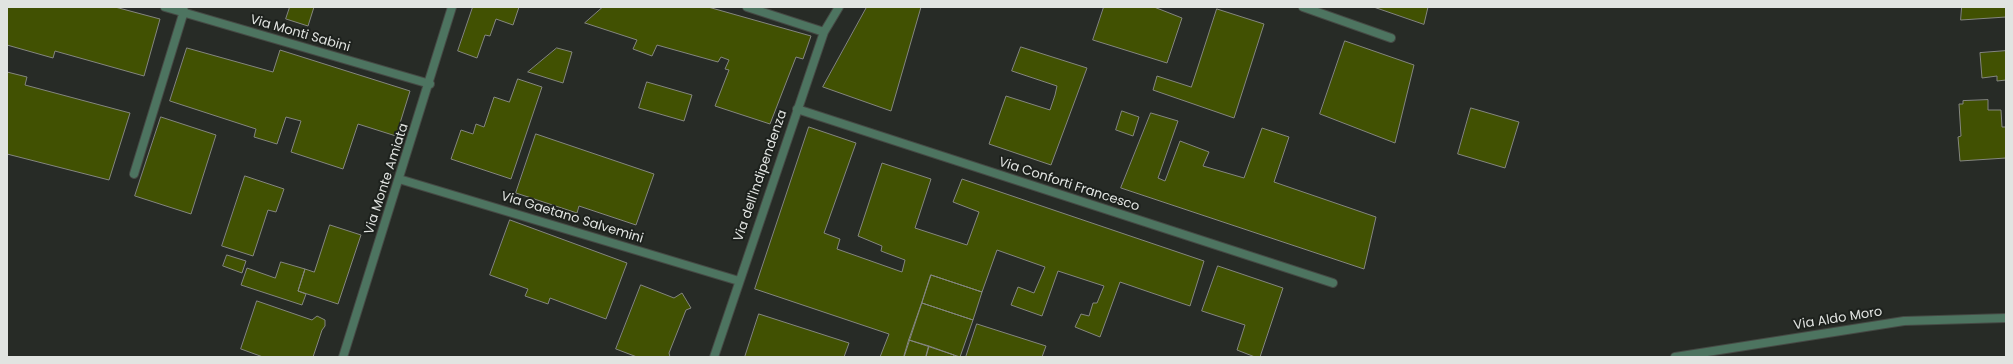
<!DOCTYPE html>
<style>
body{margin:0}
#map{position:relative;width:2013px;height:364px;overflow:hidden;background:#272b26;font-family:Poppins,sans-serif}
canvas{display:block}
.frame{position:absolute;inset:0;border:8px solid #e1e4e1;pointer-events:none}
</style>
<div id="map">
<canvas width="2013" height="364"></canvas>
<div class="frame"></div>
</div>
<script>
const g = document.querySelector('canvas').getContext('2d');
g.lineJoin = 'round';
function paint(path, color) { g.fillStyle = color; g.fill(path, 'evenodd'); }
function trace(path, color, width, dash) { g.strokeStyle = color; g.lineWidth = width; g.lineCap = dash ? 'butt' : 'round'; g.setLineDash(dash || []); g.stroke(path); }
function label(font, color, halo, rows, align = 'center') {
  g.font = font + ' Poppins,sans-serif'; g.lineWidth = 4; g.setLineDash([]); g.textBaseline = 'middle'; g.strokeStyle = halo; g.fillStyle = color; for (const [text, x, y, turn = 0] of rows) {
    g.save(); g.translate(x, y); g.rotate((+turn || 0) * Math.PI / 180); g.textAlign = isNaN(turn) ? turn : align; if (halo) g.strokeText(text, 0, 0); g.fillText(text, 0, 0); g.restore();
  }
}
const building = new Path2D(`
 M7,7H115L160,19L144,76L55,51L53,58L7,45Z
 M290,7H314L308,26L286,19Z
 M473,7H519L513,25L496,19L490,36L485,35L477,58L458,51Z
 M603,7H708L811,36L803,59L796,57L770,124L715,106L729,70L725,69L729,60L721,57L718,62L657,45L652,56L633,49L637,40L585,23Z
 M867,7H921L891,111L823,87Z
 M1104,7H1154L1182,18L1167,63L1093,40Z
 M1374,7H1428L1424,24Z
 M1962,7H2006V17L1961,20Z
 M1217,9L1264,24L1234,118L1153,90L1157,76L1191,87Z
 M1345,41L1414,65L1395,143L1320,114Z
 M1021,47L1087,68L1051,165L989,144L1006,96L1050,110L1055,95L1057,86L1012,71Z
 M187,48L273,72L280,50L410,91L396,136L358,124L343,169L291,152L301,121L286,117L277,144L254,137L256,129L170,101Z
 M557,48L572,52L563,83L528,72Z
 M2006,51V80L1997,81V76L1982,78L1980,53Z
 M7,72L27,77L25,85L130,113L109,180L7,154Z
 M518,79L542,87L511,179L451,159L461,130L473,134L476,124L484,127L494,97L509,102Z
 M647,82L692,95L684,121L639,108Z
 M1988,100V110H2001L2002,127H2006V158L1960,161L1958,137L1961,136L1959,104H1963V101Z
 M1471,108L1519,122L1505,168L1458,154Z
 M1122,111L1139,117L1133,136L1116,130Z
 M1151,113L1178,121L1158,178L1165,181L1180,141L1209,152L1203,166L1244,178L1262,128L1289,137L1274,182L1376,217L1364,269L1121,188Z
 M161,117L216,135L191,214L135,196Z
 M809,127L856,143L824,233L840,239L837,249L902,272L905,260L881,251L882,246L858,236L882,163L931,179L915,228L967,245L979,212L953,202L962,179L1204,261L1190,306L1120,282L1100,337L1075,327L1081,314L1089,316L1093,303H1097L1104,286L1058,271L1042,316L1011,305L1018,287L1034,293L1045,267L997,250L982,292L931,275L904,357H880L889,334L755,289Z
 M536,134L654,174L636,225L579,206L577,213L516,193Z
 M245,176L284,189L276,212L268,210L253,256L222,246Z
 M510,220L627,263L606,319L550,298L548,304L525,296L528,289L490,275Z
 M330,225L361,235L338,304L298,291L305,269L314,272Z
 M227,255L246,261L242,273L223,266Z
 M281,262L305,269L298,291L306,294L302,305L241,285L247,268L275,278Z
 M1218,266L1283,288L1260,357H1255L1237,350L1245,325L1202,311Z
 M931,275L982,292L973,320L922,303Z
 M641,285L674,298L682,293L691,308L686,310L669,353L670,357H637L616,349Z
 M257,301L312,320L317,316L325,320V326L322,330L313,357H263L241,349Z
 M922,303L973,320L960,357L909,340Z
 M759,314L849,343L844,357H745Z
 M977,324L1046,346L1042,357H966Z
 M909,340L929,346L926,357H904Z
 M929,346L954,355V357H926Z`);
paint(building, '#415102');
trace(building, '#84867f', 1);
const minor = new Path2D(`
 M165,7L430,84
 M747,7L824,32
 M1303,7L1391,38
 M797,109L1333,283
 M134,174L184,11
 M399,179L739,281
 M343,357L452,7
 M714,357L824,32L839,7
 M1675,357L1904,321L2006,318`);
trace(minor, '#454944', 10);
trace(minor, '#4d7460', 8);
label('13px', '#e1e4e1', '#1d211d', [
 ["Via Monti Sabini",300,34,16],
 ["Via dell'Indipendenza",761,176,-71],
 ["Via Monte Amiata",387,179,-72],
 ["Via Conforti Francesco",1069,185,18],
 ["Via Gaetano Salvemini",572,218,17],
 ["Via Aldo Moro",1838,319,-9]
]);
</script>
